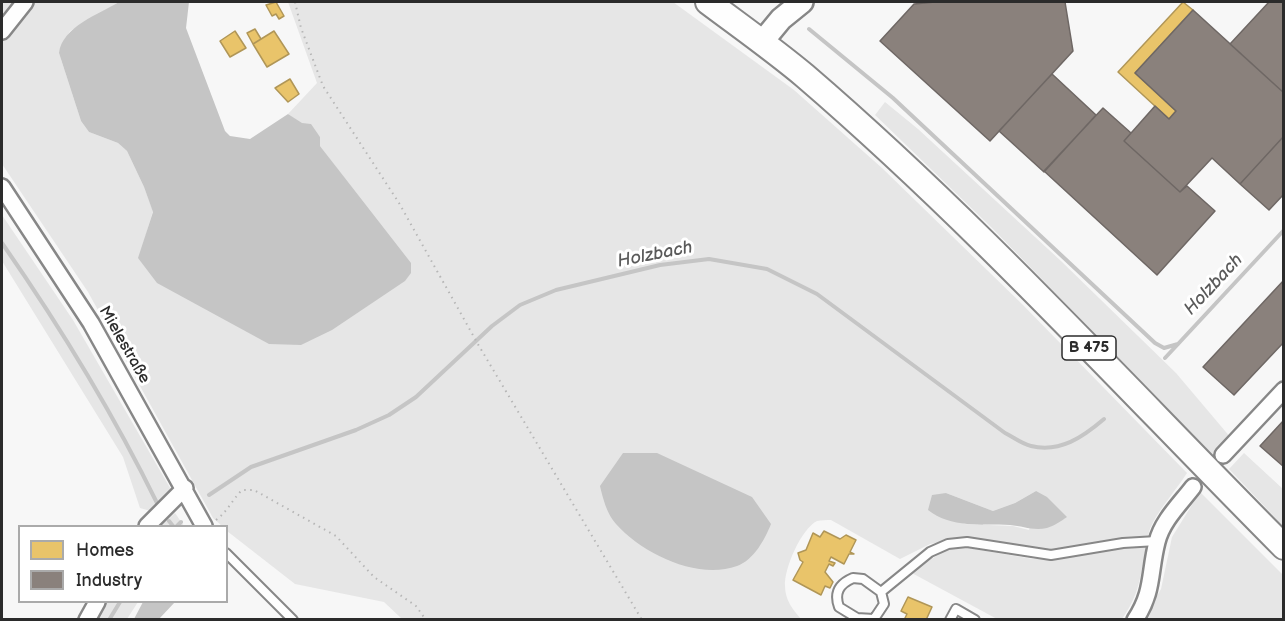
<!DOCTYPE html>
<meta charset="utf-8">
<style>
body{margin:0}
#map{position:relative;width:1285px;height:621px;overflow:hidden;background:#f7f7f7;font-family:"Balsamiq Sans",sans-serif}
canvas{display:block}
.frame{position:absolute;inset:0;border:3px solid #2b2b2b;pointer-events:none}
.legend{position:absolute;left:18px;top:525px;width:210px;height:78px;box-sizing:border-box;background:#fff;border:2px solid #aaa;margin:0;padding:8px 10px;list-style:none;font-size:18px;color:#2b2b2b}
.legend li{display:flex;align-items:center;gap:12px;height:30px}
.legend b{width:30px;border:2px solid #aaa}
</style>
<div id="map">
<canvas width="1285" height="621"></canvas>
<div class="frame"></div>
<ul class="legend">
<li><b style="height:16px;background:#e9c46a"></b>Homes</li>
<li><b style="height:16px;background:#8a817c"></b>Industry</li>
</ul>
</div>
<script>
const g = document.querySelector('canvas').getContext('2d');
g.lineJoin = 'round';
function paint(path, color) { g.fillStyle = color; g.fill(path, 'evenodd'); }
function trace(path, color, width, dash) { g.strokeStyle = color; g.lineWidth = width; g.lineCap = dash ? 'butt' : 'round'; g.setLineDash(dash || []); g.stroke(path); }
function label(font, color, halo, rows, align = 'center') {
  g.font = font + ' "Balsamiq Sans",sans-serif'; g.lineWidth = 6; g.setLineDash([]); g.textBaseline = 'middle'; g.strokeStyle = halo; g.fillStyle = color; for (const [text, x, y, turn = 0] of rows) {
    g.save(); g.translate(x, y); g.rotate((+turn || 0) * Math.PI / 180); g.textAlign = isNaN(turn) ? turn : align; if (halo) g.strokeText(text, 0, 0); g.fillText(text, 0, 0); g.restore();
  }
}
paint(new Path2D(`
 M2,2H119L70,31L59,53L81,121L89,132L118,143L127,151L144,187L153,211L139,258L362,202L320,146V137L288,114L317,83L288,2H673L794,90L882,168L1022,304L1187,473C1177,489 1154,515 1149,532C1140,567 1144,588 1122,619H997L910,572L948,549L968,548L1033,559L1081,555L1108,548L1100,542L1050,550L1004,545L965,537L930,544L900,559L831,520C827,520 821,520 817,521C801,529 784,569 785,586C785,600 793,610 801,619H402L384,602L295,584L227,531L226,526H222L213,518L88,292L2,164ZM1036,491L1029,530L1013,526L964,524L946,493L993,511L1015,503Z
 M885,102L918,129L1061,261L1176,373L1231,438L1214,456L992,228L875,115Z
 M2,215L73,320L173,493L154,512L140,508L123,457L2,261Z
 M1244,453L1283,489V526L1229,469Z
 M1200,492L1283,575V619H1144L1161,589L1172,537Z
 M175,513L184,526H161Z
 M107,602H138L127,619H97Z`), '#e6e6e6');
paint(new Path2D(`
 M119,2H189L186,28L225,131L230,136L250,139L288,114L302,123L311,124L320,137V146L411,263V273L405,281L332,330L301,345L269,344L157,283L138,258L153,212L144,187L127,151L118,143L89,132L81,121L59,53C62,27 99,14 119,2Z
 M623,453H657L752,497L771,524C765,539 754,560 737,566C697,580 643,554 616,524C607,514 603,499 600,486Z
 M1036,491L1047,497L1067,517C1061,521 1054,526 1047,528C1033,531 1023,526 1010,525C983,524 950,528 928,510L932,495L946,493L993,511L1015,503Z
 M143,602H175L159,619H134Z`), '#c5c5c5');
const homes = new Path2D(`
 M276,2L284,16L279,19L276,14L272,16L266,5Z
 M1183,2L1193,10L1135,73L1176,111L1169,119L1118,72Z
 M255,29L261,39L253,44L247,33Z
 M235,31L246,48L230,57L220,41Z
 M274,31L289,54L267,67L253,44Z
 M290,79L299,94L288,102L275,88Z
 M824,531L840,539L846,535L856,540L850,552L854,554H849L844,564L831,557L829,561L835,563L833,566L829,564L825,572L833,582L830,588L825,586L821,595L793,580L803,562L800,560L798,553L806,550L813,533L820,537Z
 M908,597L932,607L926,620H904L907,614L901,611Z`);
paint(homes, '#e9c46a');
trace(homes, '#b09657', 1.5);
const industry = new Path2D(`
 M935,2H1065L1073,51L990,141L880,41L914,4Z
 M1269,2H1284V93L1230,44Z
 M1193,10L1284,93V136L1240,184L1212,158L1180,192L1124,141L1155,106L1169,119L1176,111L1135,73Z
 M1052,74L1096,115L1044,172L999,131Z
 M1103,108L1131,133L1124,141L1180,192L1187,186L1215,211L1157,275L1044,171Z
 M1284,136V194L1269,210L1240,184Z
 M1284,280V342L1234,395L1203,367Z
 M1284,420V467L1260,446Z`);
paint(industry, '#8a817c');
trace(industry, '#6e6764', 1.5);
trace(new Path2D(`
 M809,29L893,98L1155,343L1164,348L1178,344
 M2,243C59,325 113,413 157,503
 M1165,358L1284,230
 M209,495L251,467L356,430L389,415L416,397L492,326L520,305L556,290L660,265L709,259L767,269L817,294L1005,433C1013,437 1022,444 1031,446C1060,453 1083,437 1104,419
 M169,521L173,526
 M177,526L181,522
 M109,620L120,602`), '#c5c5c5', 4);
const lane = new Path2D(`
 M226,553L293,620
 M853,578L863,579L881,592L884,604L874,619L857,618L839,607C834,593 839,584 853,578Z
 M881,592L930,552L948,544L967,542L1051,555L1123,543L1157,541
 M950,620L956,609L975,620`);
const street = new Path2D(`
 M2,31L25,2
 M2,187L91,323L204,526
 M1223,455L1284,390
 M147,526L185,488
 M87,620L97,602
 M1135,620C1154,591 1149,573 1157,542C1162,521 1180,504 1193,487`);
const secondary = new Path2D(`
 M762,42L781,19L802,2`);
const primary = new Path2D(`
 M708,2C740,26 774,50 805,76C975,222 1126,388 1284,547`);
trace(lane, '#878787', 12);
trace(street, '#878787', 20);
trace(secondary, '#878787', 26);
trace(primary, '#878787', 28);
trace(new Path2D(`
 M295,2L301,28L323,86L399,203L479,346L642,620
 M216,520C228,511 232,500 242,490H254L336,536L374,577L416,606L426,620`), '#b6b6b6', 2, [1.5, 4.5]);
trace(lane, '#fefefe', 8);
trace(street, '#fefefe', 15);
trace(secondary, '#fefefe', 21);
trace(primary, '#fefefe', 24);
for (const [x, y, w] of [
 [1089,348,54]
]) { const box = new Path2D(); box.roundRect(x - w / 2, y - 12, w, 24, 4.5); g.fillStyle = '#fff'; g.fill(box); trace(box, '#2b2b2b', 1.5); }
label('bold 15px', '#2b2b2b', null, [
 ["B 475",1089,348]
]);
label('16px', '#2b2b2b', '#fff', [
 ["Mielestraße",124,345,60]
]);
label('italic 18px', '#5a5a5a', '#fff', [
 ["Holzbach",655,255,-11],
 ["Holzbach",1214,285,-47]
]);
</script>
